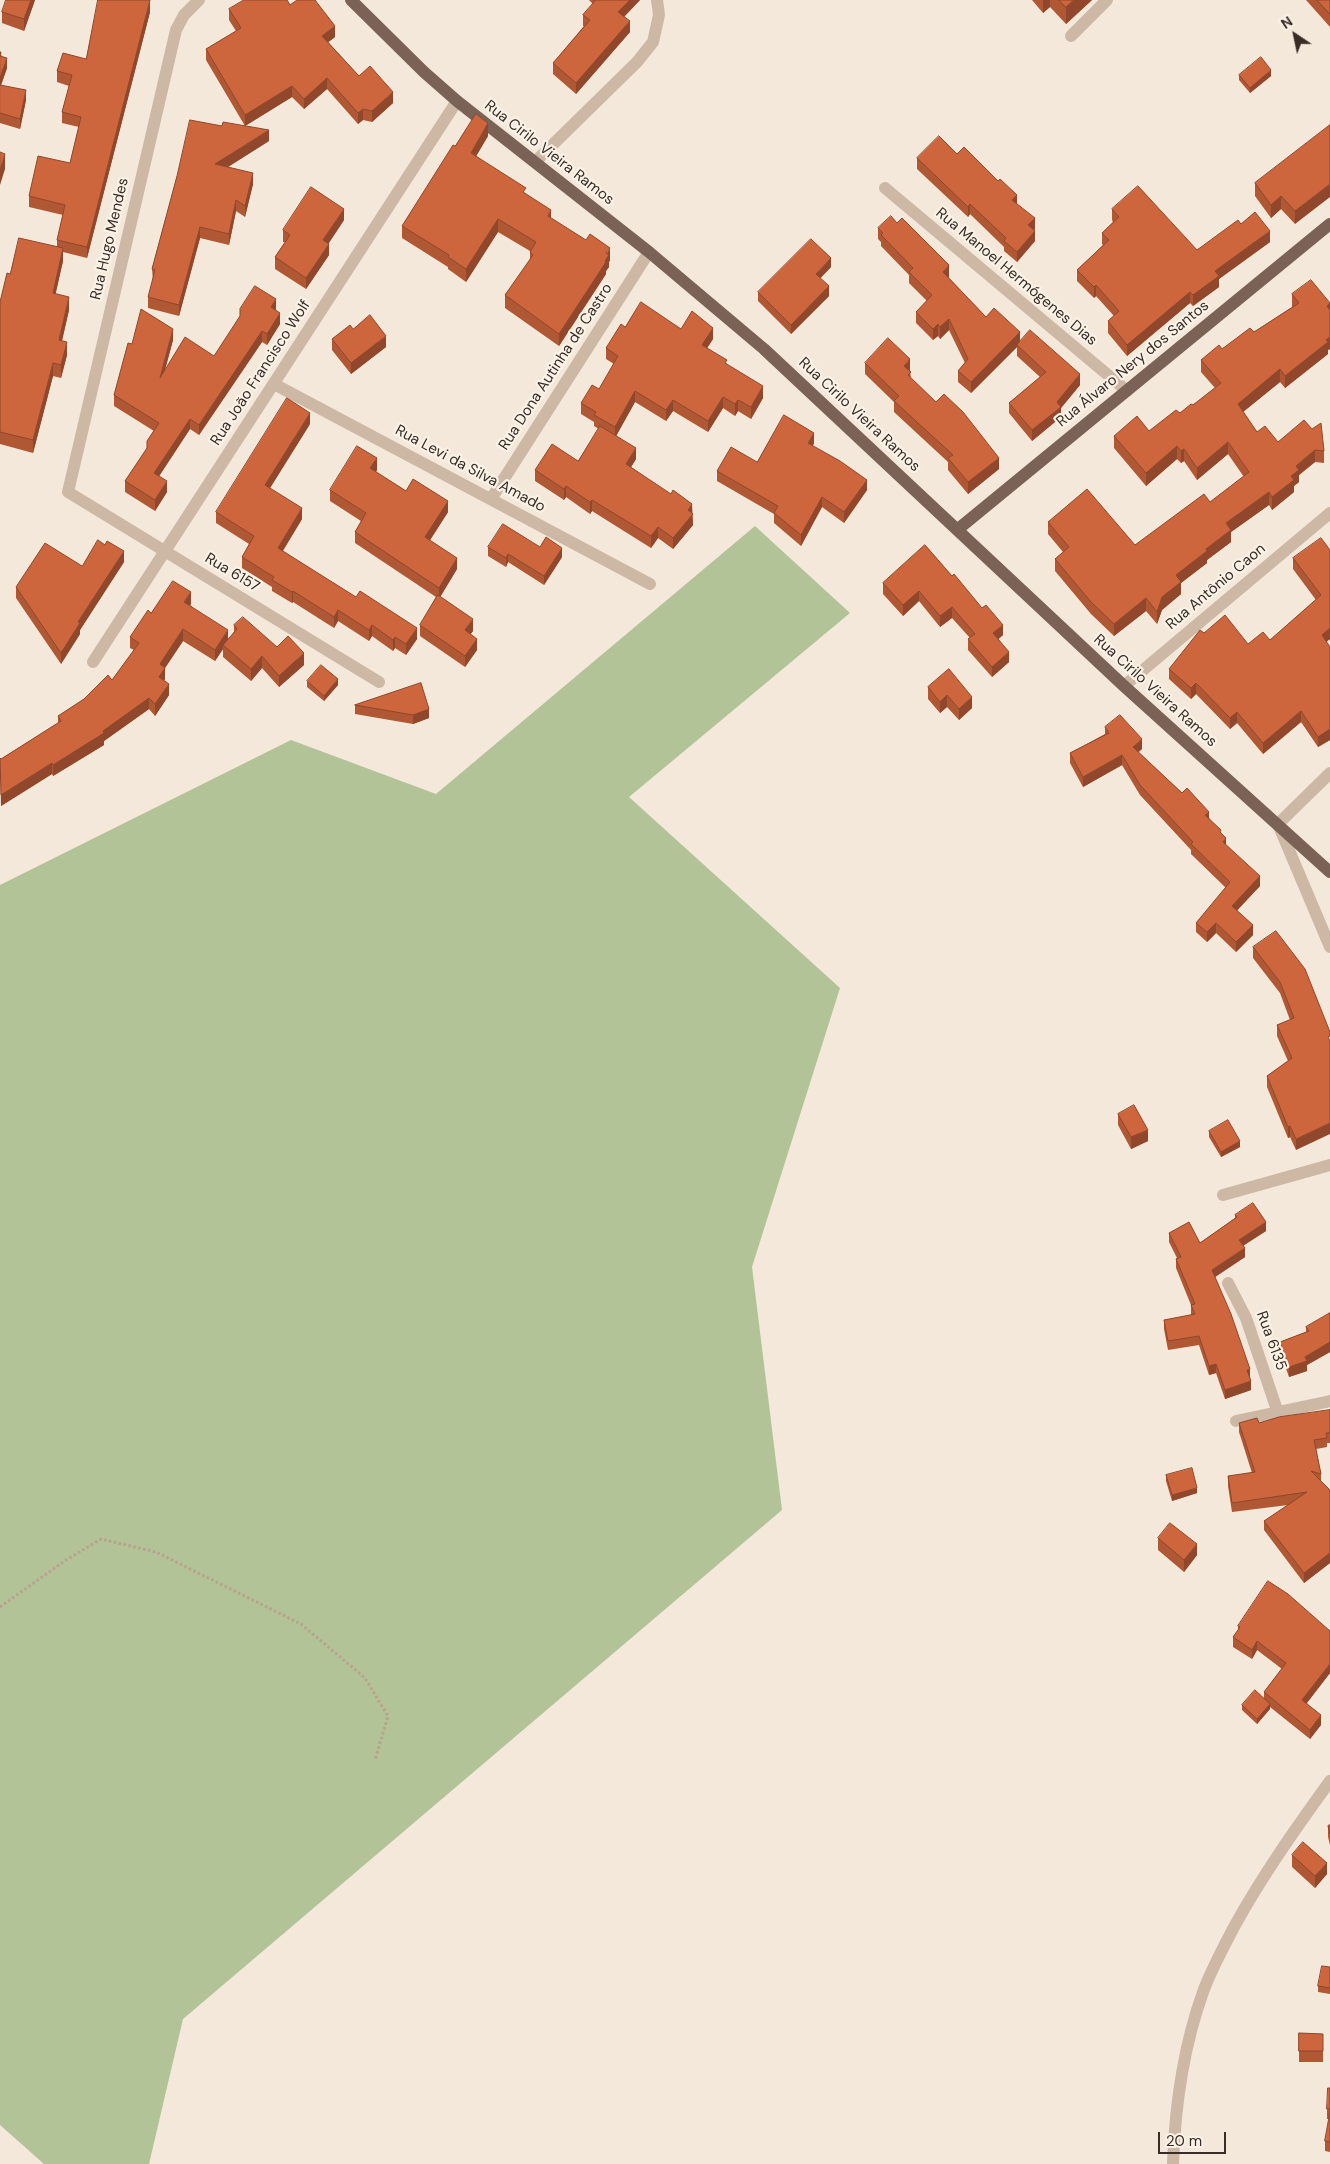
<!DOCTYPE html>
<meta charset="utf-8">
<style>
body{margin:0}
#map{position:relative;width:1330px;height:2164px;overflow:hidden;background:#f3e8d9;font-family:"DM Sans",sans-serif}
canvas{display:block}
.north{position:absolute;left:1270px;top:10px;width:50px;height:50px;-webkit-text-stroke:4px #faf2e6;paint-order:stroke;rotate:326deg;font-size:14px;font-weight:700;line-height:20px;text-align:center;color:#372c26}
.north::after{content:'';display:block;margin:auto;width:18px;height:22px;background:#372c26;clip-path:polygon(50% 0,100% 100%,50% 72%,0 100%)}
.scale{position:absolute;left:1158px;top:2132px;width:68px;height:22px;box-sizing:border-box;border:2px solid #372c26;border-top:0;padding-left:6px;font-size:15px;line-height:18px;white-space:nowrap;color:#372c26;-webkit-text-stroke:4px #faf2e6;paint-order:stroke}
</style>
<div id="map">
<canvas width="1330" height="2164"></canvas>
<div class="north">N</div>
<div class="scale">20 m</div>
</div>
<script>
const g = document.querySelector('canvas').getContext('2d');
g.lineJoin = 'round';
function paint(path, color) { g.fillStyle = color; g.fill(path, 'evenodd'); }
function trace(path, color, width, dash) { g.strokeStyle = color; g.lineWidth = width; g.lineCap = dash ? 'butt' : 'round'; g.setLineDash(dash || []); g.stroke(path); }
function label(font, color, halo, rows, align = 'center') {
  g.font = font + ' "DM Sans",sans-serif'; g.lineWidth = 4.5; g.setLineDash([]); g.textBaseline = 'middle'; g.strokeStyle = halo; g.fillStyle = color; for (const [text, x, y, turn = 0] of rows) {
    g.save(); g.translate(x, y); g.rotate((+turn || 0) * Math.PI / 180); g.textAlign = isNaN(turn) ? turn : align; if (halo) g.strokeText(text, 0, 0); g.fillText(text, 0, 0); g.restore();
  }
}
paint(new Path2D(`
 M755,526L850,613L629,797L840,988L752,1267L782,1510L183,2019L149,2164H44L0,2125V885L291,740L436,794Z`), '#b3c398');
trace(new Path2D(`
 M0,1607L66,1560L101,1539L156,1552L301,1624L365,1678L388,1716L375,1760`), '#b7a28e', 3, [2.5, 2.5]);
trace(new Path2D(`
 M199,0L184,15L176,30L68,492L379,682
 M1071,36L1107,0
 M535,162L637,62L653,42L659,15L657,0
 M885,188L1127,391
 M274,384L650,584
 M491,499L649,252
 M93,662L457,101
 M1124,686L1330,513
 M1330,773L1278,824L1330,947
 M1223,1195L1330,1165
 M1228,1283L1246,1318L1278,1413
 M1236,1421L1330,1401
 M1173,2164C1175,2105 1183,2048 1203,1992C1211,1970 1223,1948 1234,1927C1262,1876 1296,1828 1330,1781`), '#ccb8a4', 12);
trace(new Path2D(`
 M351,0L424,72L457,101L649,252L764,349L1124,686L1330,872
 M957,530L1330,224`), '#7a6356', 12);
paint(new Path2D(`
 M35,0L24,31L2,23V12Z
 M589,0H640L624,17L630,32L576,94L553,74V63L584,26H583V15L593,4Z
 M1032,0H1092L1066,24L1050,7L1043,13Z
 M1306,0H1330V27Z
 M290,5L335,37L328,42L359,76L393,103L372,122L363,120L358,124L327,89L304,109L292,97L245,126L206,60V49L236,31L229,20V9Z
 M150,12L87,258L63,252V261L55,294L69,310L62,341L67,355L61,378L53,376L33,453L0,444V302L10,274L57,247V240L63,215L29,207V196L70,163L79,127L62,123V112L69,86L57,82V71L86,59Z
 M0,52L7,68L1,85L26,100L20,129L0,123Z
 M1239,75L1271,76L1250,93L1239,80Z
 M1330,125L1295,224L1281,209L1271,218L1255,196V183Z
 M488,136L476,156L526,194L551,218L610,260L609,262V267L606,271V274L559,346L505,308V295L530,260V251L498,232L466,282L448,269V267L402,238V226L455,146Z
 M269,141L228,167L253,184L245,217L236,211L229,245L200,238L179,316L148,308V297L153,280L152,269L177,176Z
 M957,154L1017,204L1035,229L1034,230L1035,241L1017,262L1004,251V247L970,214L968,217L917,169V158Z
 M1112,209L1197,250L1241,224L1270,242L1219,279V287L1193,306L1190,303L1127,356L1108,333V321L1114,316L1096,296L1094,298L1077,281V270L1103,245L1102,244V233L1113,222L1112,220Z
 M344,220L328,244L329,255L306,289L275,269V257L285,242H283V230Z
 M878,228L949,277H948L986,317L1080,385L1061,408V417L1032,441L1009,413V403L1040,377L1017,356V347L971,393L958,382V371L965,363L949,330L940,339L938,336L933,340L916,323V312L927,301L909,283V275L881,246V242L878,239Z
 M831,267L820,278L829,296L791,334L758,301V292Z
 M1292,294L1330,303V349L1328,350V354L1285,388L1280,382L1243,412L1257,432L1278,442L1324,451V463L1315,462L1299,475V482L1294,486V492L1272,510L1269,505L1231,532V542L1207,560V563L1181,583V594L1162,610L1157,624L1146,611L1114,636L1091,614L1055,571V559L1063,552L1048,534V522L1135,545L1210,502L1244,477L1228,454L1197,480L1184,461L1181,463L1177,459L1146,486L1114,448V436L1149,431L1193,405L1215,388L1201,372V360L1254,332L1292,307Z
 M275,311L280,324L267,345L262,342L199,435L190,429L159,476L167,492L155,511L125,492V481L147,449L154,431L114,406V395L132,344L173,340L165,370L214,356Z
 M625,327L681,329L713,339L707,348L727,364L763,398L751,419L738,411L735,416L723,408L708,432L673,411L666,421L635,402L616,436L636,459L631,467L692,514L693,525L673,549L658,538L651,548L592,511L590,514L566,497L564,500L535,481V470L578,461L599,429L594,426V422L581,414V403L599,389L614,364L606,359V348Z
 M353,329L386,347L351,374L332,350V339Z
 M865,363L910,371L911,378L999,469L968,494L948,470V462L894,412V402L865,374Z
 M310,424L270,488L302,519L283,551L417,639L406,655L395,648L393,651L372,636L369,641L338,621L334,628L293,602L292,603L272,591V587L242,568V557L249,544L216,523V512Z
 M814,443L813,446L867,490L844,523L822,507L801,546L774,523V514L717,481V471L757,462Z
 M377,470L376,472L406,491L448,512L430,540L457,569L440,597L473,631L470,634L477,650L465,667L420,636V625L436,597L355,543V532L361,521L330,501V490Z
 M925,545L1003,635L998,639L1009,662L992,677L968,650V639L970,638L952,618L940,627L919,601L903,616L883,594V583Z
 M488,547H540L562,557L544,585L508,562L506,567L488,556Z
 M1330,550V639L1326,642L1330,647V740L1318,747L1301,722L1263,754L1237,723L1230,729L1196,694L1191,699L1169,679V669L1204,633L1248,644L1270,640L1316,600L1293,569V558Z
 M124,562L80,630V634L61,664L16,598V587L82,566Z
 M191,604L190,605L228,640L234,632V625L277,647L304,665L279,687L262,668L251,681L223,657V649L215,661L183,641L165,668V679L164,680L169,695L155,716L149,709L104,741V745L53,776L52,774L1,806L0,758L1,759L58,723V716L84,699L112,680L134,650L130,648V637L151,613Z
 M949,669L972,708L959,720L947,707L940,713L928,699V687Z
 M307,681L338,685L324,701L307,687Z
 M421,683L429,718L413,724L355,714V705Z
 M1105,727L1142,749L1138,752L1209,818L1221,833L1226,845L1260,886L1237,910L1253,935L1236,952L1216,933L1207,942L1196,932V923L1226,888L1191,854V850L1140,795L1122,765L1083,787L1070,763V753L1105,734Z
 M1253,947L1305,969L1296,1150L1290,1137L1288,1138L1267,1087V1076L1288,1061L1277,1036V1025L1290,1020L1280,993L1253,958Z
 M1118,1114L1148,1141L1131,1149L1118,1125Z
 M1209,1131L1240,1147L1221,1157L1209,1137Z
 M1235,1215L1266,1231L1243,1246L1245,1257L1215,1277L1250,1378L1251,1390L1225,1399L1216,1373L1209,1375L1199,1345L1168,1350L1164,1329V1320L1191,1315V1305L1176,1268V1259L1177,1258L1169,1242V1233L1200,1243L1235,1218Z
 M1330,1313V1352L1307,1365V1371L1289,1377L1280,1351V1342L1306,1332V1327Z
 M1330,1410V1443H1327V1447L1316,1449L1321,1474V1481L1330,1490V1563L1304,1583L1264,1530V1521L1288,1505L1232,1512L1228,1486V1476L1252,1473L1239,1432V1423H1259Z
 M1166,1475L1197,1493L1172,1501L1166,1481Z
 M1158,1538L1197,1555L1184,1572L1158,1550Z
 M1238,1626L1330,1631V1673L1307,1703L1321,1725L1310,1739L1270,1707V1709L1257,1724L1242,1710V1705L1264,1698V1692L1282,1669L1257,1650L1252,1659L1233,1647V1637L1238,1630Z
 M1330,1825V1845L1328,1837V1826Z
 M1292,1855L1327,1874L1315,1888L1292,1867Z
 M1330,1967V1994L1318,1992V1986Z
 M1299,2033L1323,2034V2062H1299Z
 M1330,2088V2152L1325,2151V2141L1329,2119H1327V2109Z`), '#b05734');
paint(new Path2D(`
 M31,0H35L24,31V19Z
 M150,0V12L87,258V247Z
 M630,0H640L618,23V12Z
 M1043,0H1050V7L1043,13Z
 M1074,0H1092L1066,24V7Z
 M630,21V32L576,94V83Z
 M335,26V37L322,47V36Z
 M7,58V68L0,88V78Z
 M1271,70V76L1250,93V88Z
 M327,78V89L304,109V99Z
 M292,86V97L245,126V115Z
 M26,90V100L20,129V119Z
 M393,92V103L372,122V111Z
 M363,109V120L358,124V113Z
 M488,123V136L471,165V153Z
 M269,130V141L215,175V164Z
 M5,154V169L0,185V170Z
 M253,173V184L245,217V206Z
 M1330,184V197L1295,224V211Z
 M1017,195V205L1012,200Z
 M1281,196V209L1271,218V205Z
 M236,200V211L229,245V234Z
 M970,204V214L968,217V207Z
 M344,209V220L323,252V240Z
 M551,210V222L548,216Z
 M1035,218V229L1028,236V225Z
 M498,219V232L466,282V269Z
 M200,227V238L179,316V305Z
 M1035,231V241L1017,262V252Z
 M1270,231V242L1219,279V287L1193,306V295L1215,271Z
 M329,244V255L306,289V278Z
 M63,248V261L53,306V293Z
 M610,248V260L609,262V267L606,271V274L559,346V334Z
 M831,258V267L816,283V274Z
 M949,265V277L943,283V272Z
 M1096,285V296L1094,298V287Z
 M829,286V296L791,334V325Z
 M1190,292V303L1127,356V345Z
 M69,297V310L59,353V340Z
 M276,299V310L271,318V307Z
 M1330,304V316L1327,306Z
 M280,313V324L267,345V334Z
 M949,319V330L940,339V327Z
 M938,324V336L933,340V329Z
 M713,328V339L702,356V345Z
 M173,329V340L160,388V378Z
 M262,331V342L199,435V425Z
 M1020,332V343L1017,345V347L971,393V382Z
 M386,336V347L351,374V363Z
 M1330,337V349L1328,350V354L1285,388V376Z
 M67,342V355L61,378V365Z
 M910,359V371L904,377V366Z
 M53,363V376L33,453V440Z
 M1280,369V382L1238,416V404Z
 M1080,374V385L1061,408V417L1032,441V430L1057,402Z
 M763,386V398L751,419V407Z
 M635,391V402L615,438V427Z
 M723,397V408L708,432V421Z
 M673,400V411L666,421V410Z
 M738,400V411L735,416V404Z
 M310,413V424L265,496V485Z
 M190,419V429L154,484V473Z
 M814,433V443L808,454V443Z
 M1228,442V454L1197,480V468Z
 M1177,446V459L1146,486V473Z
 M636,448V459L626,475V464Z
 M1184,449V461L1181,463V451Z
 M1315,450V462L1299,475V482L1294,486V492L1272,510V497L1291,476L1296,466Z
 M377,458V470L370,480V468Z
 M999,458V469L968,494V482Z
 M867,480V490L844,523V512Z
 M167,481V492L155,511V500Z
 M566,486V497L564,500V489Z
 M1269,492V505L1231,532V542L1207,560V563L1181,583V594L1162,610L1157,624V612L1162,597L1176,575L1206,549L1226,523Z
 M822,497V507L801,546V535Z
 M592,500V511L590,514V502Z
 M448,501V512L425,548V537Z
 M692,504L693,525L673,549V538L688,510Z
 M302,508V519L278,558V548Z
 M658,527V538L651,548V536Z
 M562,548V557L544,585V576Z
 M124,551V562L80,630V634L61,664V653L78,622Z
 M508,554V562L506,567V558Z
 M457,558V569L439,599V588Z
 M293,591V602L292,603V592Z
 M919,591V601L903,616V605Z
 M191,592V604L184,613V602Z
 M1146,598V611L1114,636V624Z
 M952,607V618L940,627V616Z
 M338,610V621L334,628V617Z
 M473,619V631L465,642V630Z
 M372,625V636L369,641V630Z
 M1003,625V635L993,644V633Z
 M417,628V639L406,655V644Z
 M1330,628V639L1322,645V635Z
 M183,629V641L165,668V679L159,688L160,664Z
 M228,630V642L223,645V649L215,661V650Z
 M395,637V648L393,651V640Z
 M477,639V650L465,667V656Z
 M1009,652V662L992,677V667Z
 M304,653V665L279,687V676Z
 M262,656V668L251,681V669Z
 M338,679V685L324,701V696Z
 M1196,683V694L1191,699V688Z
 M169,684V695L155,716V704Z
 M947,695V707L940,713V702Z
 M972,697V708L959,720V709Z
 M149,698V709L104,741V745L53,776V765Z
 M429,709V718L413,724V715Z
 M1301,711V722L1263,754V743Z
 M1237,712V723L1230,729V718Z
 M1330,729V740L1318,747V737Z
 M1142,739V749L1133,757V747Z
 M1122,755V765L1083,787V777Z
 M52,763V774L1,806V795Z
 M1209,812V822L1205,815Z
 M1226,838V848L1223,842Z
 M1260,876V886L1232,916V906Z
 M1216,923V933L1207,942V932Z
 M1253,925V935L1236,952V942Z
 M1330,1123V1134L1296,1150V1139Z
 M1290,1126V1137L1288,1138V1127Z
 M1148,1130V1141L1131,1149V1137Z
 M1240,1141V1147L1221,1157V1152Z
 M1266,1222V1231L1239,1248V1240Z
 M1245,1248V1257L1212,1279V1270Z
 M1330,1342V1352L1307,1365V1371L1289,1377V1367Z
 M1216,1364V1373L1209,1375V1366Z
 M1250,1369V1378L1247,1379V1370Z
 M1251,1381V1390L1225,1399V1390Z
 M1197,1488V1493L1172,1501V1495Z
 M1197,1544V1555L1184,1572V1560Z
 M1330,1553V1563L1304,1583V1573Z
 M1257,1641V1650L1252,1659V1650Z
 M1330,1664V1673L1302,1709V1700Z
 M1270,1704V1709L1257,1724V1719Z
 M1321,1715V1725L1310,1739V1730Z
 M1327,1863V1874L1315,1888V1876Z`), '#90472b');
const building = new Path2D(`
 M6,0H31L24,19L2,12Z
 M98,0H150L87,247L57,240L65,205L29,196L38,156L70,163L81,117L62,112L72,75L57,71L63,53L86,59Z
 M244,0H287L290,5L297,0H315L335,26L322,36L359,76L370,66L393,92L372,111L363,109L358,113L327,78L304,99L292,86L245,115L206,49L241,28L229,9Z
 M596,0H630L618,12L630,21L576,83L553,63L590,20L583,15Z
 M1059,0H1074L1066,7Z
 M1317,0H1330V14Z
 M0,52H1L0,56L7,58L0,78Z
 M1261,57L1271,70L1250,88L1239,75Z
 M0,85L26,90L20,119L0,113Z
 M476,114L488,123L471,153L526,188L523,192L551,210L548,216L586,240L590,234L610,248L606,253L609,255L605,261L606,262L559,334L505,295L533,255L530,252L536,242L498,219L466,269L448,257L449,255L402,226L453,145L455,146Z
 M190,120L222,126L223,122L269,130L215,164L253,173L245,206L236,200L229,234L200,227L179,305L148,297L155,270L152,269L177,176Z
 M1330,125V184L1295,211L1281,196L1271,205L1255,183Z
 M939,136L957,154L964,147L998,181L1000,179L1017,195L1012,200L1035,218L1028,225L1035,231L1017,252L1004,241L1006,238L970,204L968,207L917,158Z
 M0,152L5,154L0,170Z
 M1138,186L1197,250L1238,220L1241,224L1255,212L1270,231L1215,271L1219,276L1193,295L1190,292L1127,345L1108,321L1119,311L1096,285L1094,287L1077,270L1109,240L1102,233L1119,217L1112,209Z
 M311,187L344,209L323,240L329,244L306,278L275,257L290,235L283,230Z
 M891,216L897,223L902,218L949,265L943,272L986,317L994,308L1020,332L971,382L958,371L968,359L949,319L940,327L938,324L933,329L916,312L932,295L909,272L913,268L881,235L883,233L878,228Z
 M19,238L63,248L53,293L69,297L59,340L67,342L61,365L53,363L33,440L0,432V302L7,273L10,274Z
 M811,239L831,258L816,274L829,286L791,325L758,292Z
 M1311,280L1330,303L1327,306L1330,310V337L1326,340L1328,342L1285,376L1280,369L1238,404L1257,432L1265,426L1278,442L1304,420L1312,429L1321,423L1324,451L1315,450L1296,466L1299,470L1291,476L1294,480L1272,497L1269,492L1226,523L1231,530L1206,549L1207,551L1176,575L1181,582L1162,597L1157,612L1146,598L1114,624L1091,602L1055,559L1069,547L1048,522L1087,489L1135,545L1204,494L1210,502L1249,472L1228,442L1197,468L1184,449L1181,451L1177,446L1146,473L1114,436L1137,416L1149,431L1176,410L1180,413L1191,404L1193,405L1221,383L1201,360L1219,345L1222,349L1250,328L1254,332L1299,303L1292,294Z
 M255,286L276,299L271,307L280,313L267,334L262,331L199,425L190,419L154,473L167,481L155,500L125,481L147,448V441L159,423L114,395L128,343L132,344L141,309L173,329L160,378L185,337L214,356L240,316V309Z
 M641,302L681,329L692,311L713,328L702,345L727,360L725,363L763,386L751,407L738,400L735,404L723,397L708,421L673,400L666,410L635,391L615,427L594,415L596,412L581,403L592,385L599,389L618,356L606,348L621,324L625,327Z
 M370,315L386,336L351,363L332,339L350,325L353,329Z
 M1030,330L1080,374L1057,402L1061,407L1032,430L1009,403L1046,372L1017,345Z
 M888,338L910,359L904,366L911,372L908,375L936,402L944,394L963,412L999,458L968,482L948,458L953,455L894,401L899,396L865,363Z
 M287,398L310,413L265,485L302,508L278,548L356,597L360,591L417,628L406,644L395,637L393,640L372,625L369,630L338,610L334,617L293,591L292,592L272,580L274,577L242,557L254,536L216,512Z
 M784,415L814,433L808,443L840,461L867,480L844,512L822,497L801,535L774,513L778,506L717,471L731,447L757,462Z
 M600,426L636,448L626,464L671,494L673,490L692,504L688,510L693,514L673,538L658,527L651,536L592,500L590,502L566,486L564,489L535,470L552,444L578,461Z
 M357,446L377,458L370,468L406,491L413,479L448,501L425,537L457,558L439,588L355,532L366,513L330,490Z
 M503,524L540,547L546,537L562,548L544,576L508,554L506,558L488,547Z
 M1321,538L1330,550V628L1322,635L1330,647V729L1318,737L1301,711L1263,743L1237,712L1230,718L1196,683L1191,688L1169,669L1200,630L1204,633L1225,615L1248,644L1263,632L1270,640L1321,595L1293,558Z
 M98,540L105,545L107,541L124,551L78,622L80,623L61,653L16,587L45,543L82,566Z
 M925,545L952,576L954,574L982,608L986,605L1003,625L993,633L1009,652L992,667L968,639L975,634L952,607L940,616L919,591L903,605L883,583Z
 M173,581L191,592L184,602L228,630L215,650L183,629L160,664L165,668L159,677L169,684L155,704L149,698L103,731L104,733L53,765L52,763L1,795L0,758L1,759L61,721L58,716L84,699L108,675L112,680L139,643L130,637L148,610L151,613Z
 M438,595L473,619L465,630L477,639L465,656L420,625Z
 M243,617L277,647L288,636L304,653L279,676L262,656L251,669L223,645L237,629L234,625Z
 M321,665L338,679L324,696L307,681Z
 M949,669L972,697L959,709L947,695L940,702L928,687Z
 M421,683L429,709L413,715L355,705Z
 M1120,715L1142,739L1133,747L1182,793L1187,788L1209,812L1205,815L1221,830L1220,832L1226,838L1223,842L1260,876L1232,906L1253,925L1236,942L1216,923L1207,932L1196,923L1230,882L1191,844L1193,842L1140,785L1122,755L1083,777L1070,753L1109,733L1105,727Z
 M1276,931L1305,969L1330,1032V1036L1328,1037L1330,1041V1123L1296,1139L1290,1126L1288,1127L1267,1076L1292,1058L1277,1025L1294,1018L1280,982L1253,947Z
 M1134,1105L1148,1130L1131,1137L1118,1114Z
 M1228,1120L1240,1141L1221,1152L1209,1131Z
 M1253,1203L1266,1222L1239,1240L1245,1248L1212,1270L1231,1314L1250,1369L1247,1370L1251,1381L1225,1390L1216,1364L1209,1366L1199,1336L1168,1341L1164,1320L1195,1314L1191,1305L1195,1304L1176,1259L1181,1257L1169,1233L1189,1222L1200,1243L1237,1217L1235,1215Z
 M1330,1313V1342L1305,1357L1307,1361L1289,1367L1280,1342L1309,1331L1306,1327Z
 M1330,1410V1433H1326L1327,1438L1314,1440L1321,1474L1311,1471L1330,1490V1553L1304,1573L1264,1521L1307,1492L1232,1503L1228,1476L1255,1472L1239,1423L1257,1418L1259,1423L1279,1417Z
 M1192,1468L1197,1488L1172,1495L1166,1475Z
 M1170,1523L1197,1544L1184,1560L1158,1538Z
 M1268,1581L1288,1594L1330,1631V1664L1302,1700L1321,1715L1310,1730L1264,1692L1286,1663L1257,1641L1252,1650L1233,1637L1240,1627L1238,1626Z
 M1255,1690L1270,1704L1257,1719L1242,1705Z
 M1330,1825V1834L1328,1826Z
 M1303,1842L1327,1863L1315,1876L1292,1855Z
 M1322,1966L1330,1967V1988L1318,1986Z
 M1299,2033L1323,2034V2051H1299Z
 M1328,2088H1330V2109H1327Z
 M1330,2112V2142L1325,2141Z`);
paint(building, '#cd653d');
trace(building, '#90472b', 1);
label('15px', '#372c26', '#faf2e6', [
 ["Rua Cirilo Vieira Ramos",549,153,38],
 ["Rua Hugo Mendes",110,239,-77],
 ["Rua Manoel Hermógenes Dias",1016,277,40],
 ["Rua Álvaro Nery dos Santos",1133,364,-39],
 ["Rua Dona Autinha de Castro",556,367,-57],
 ["Rua João Francisco Wolf",261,373,-57],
 ["Rua Cirilo Vieira Ramos",859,415,43],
 ["Rua Levi da Silva Amado",470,469,28],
 ["Rua 6157",232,573,31],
 ["Rua Antônio Caon",1216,587,-40],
 ["Rua Cirilo Vieira Ramos",1155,691,42],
 ["Rua 6135",1271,1341,70]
]);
</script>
